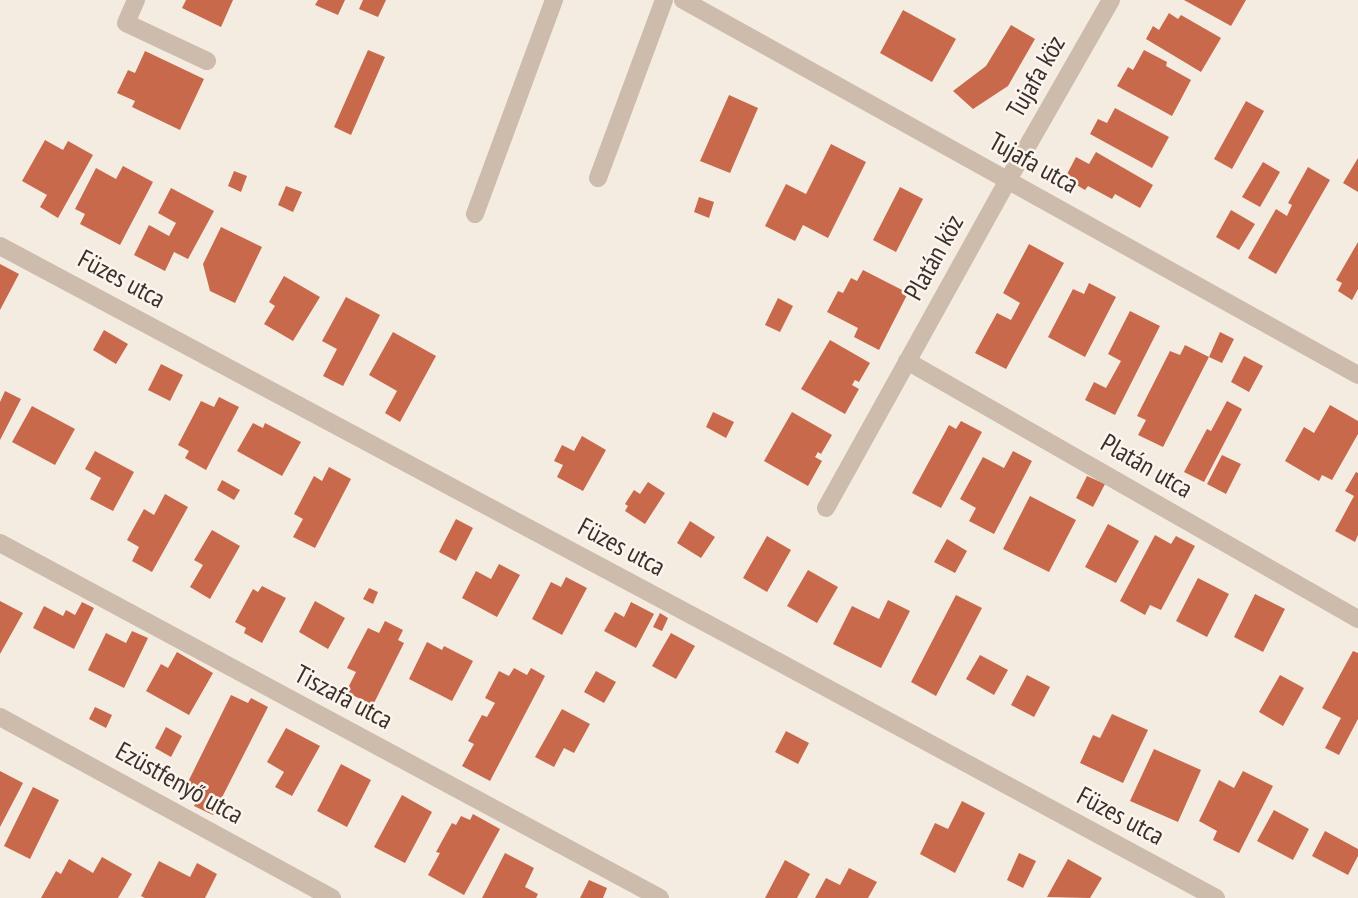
<!DOCTYPE html>
<meta charset="utf-8">
<style>
body{margin:0}
canvas{display:block;background:#f4ebe1}
</style>
<canvas width="1358" height="898"></canvas>
<script>
const g = document.querySelector('canvas').getContext('2d');
g.lineJoin = 'round';
function paint(path, color) { g.fillStyle = color; g.fill(path, 'evenodd'); }
function trace(path, color, width, dash) { g.strokeStyle = color; g.lineWidth = width; g.lineCap = dash ? 'butt' : 'round'; g.setLineDash(dash || []); g.stroke(path); }
function label(font, color, halo, rows, align = 'center') {
  g.font = font + ' "PT Sans Narrow",sans-serif'; g.lineWidth = 5; g.setLineDash([]); g.textBaseline = 'middle'; g.strokeStyle = halo; g.fillStyle = color; for (const [text, x, y, turn = 0] of rows) {
    g.save(); g.translate(x, y); g.rotate((+turn || 0) * Math.PI / 180); g.textAlign = isNaN(turn) ? turn : align; if (halo) g.strokeText(text, 0, 0); g.fillText(text, 0, 0); g.restore();
  }
}
paint(new Path2D(`
 M186,0H233L221,27L182,8Z
 M318,0H345L338,15L315,5Z
 M363,0H386L378,17L359,9Z
 M1184,0H1246L1231,26Z
 M903,10L956,39L932,82L880,53Z
 M1169,13L1178,19L1181,15L1221,38L1201,72L1146,39L1153,26L1159,30Z
 M1011,25L1035,39L1008,86L973,109L953,91L986,66Z
 M368,50L385,57L351,135L334,127Z
 M1144,50L1167,62L1166,66L1191,80L1172,116L1117,86L1128,67L1133,70Z
 M145,51L204,79L180,130L132,107L135,101L117,93L128,70L135,73Z
 M729,95L758,108L730,173L700,161Z
 M1246,101L1264,111L1232,169L1214,159Z
 M1115,108L1169,137L1152,168L1090,134L1098,119L1107,123Z
 M45,140L63,150L68,141L93,155L58,218L40,207L47,195L22,181Z
 M831,144L866,162L828,238L803,225L795,241L765,226L786,184L806,194Z
 M1096,152L1153,185L1140,208L1115,194L1112,199L1088,186L1085,190L1065,178L1076,157L1089,164Z
 M1358,158V192L1343,183Z
 M1263,162L1280,172L1260,207L1242,197Z
 M123,166L153,182L120,245L80,224L85,214L75,209L96,168L116,179Z
 M1308,167L1330,180L1276,274L1248,258L1276,209L1287,216L1292,205L1288,203Z
 M234,171L247,176L241,192L228,186Z
 M286,186L302,192L293,212L278,205Z
 M900,187L923,199L896,252L873,240Z
 M171,188L214,211L188,259L174,252L165,271L134,255L149,225L169,236L176,223L158,213Z
 M699,197L714,202L709,218L694,212Z
 M1231,210L1255,224L1239,250L1216,237Z
 M221,227L262,247L235,303L210,291L203,264Z
 M1358,242V289L1352,300L1338,291L1342,283L1336,280Z
 M1029,244L1064,263L1006,369L975,353L997,313L1011,320L1020,303L1003,293Z
 M0,264L19,274L0,310Z
 M863,270L908,293L879,350L854,337L858,328L827,312L838,291L843,293L851,278L857,281Z
 M284,276L320,297L293,341L264,324L275,306L269,302Z
 M1089,283L1116,297L1085,357L1048,337L1073,289L1084,294Z
 M346,297L380,315L343,386L323,376L337,349L322,341Z
 M778,298L793,306L780,332L765,325Z
 M1130,311L1160,326L1115,415L1085,400L1094,382L1106,388L1121,361L1108,354Z
 M104,330L128,344L116,364L93,350Z
 M393,332L436,356L400,422L385,413L397,391L369,375Z
 M1220,332L1234,339L1222,363L1209,357Z
 M830,340L870,363L859,382L855,380L852,385L859,389L845,414L801,389Z
 M1185,345L1209,357L1163,447L1138,435L1146,420L1137,416L1170,351L1180,355Z
 M1244,356L1263,366L1249,392L1231,382Z
 M161,364L183,375L170,401L148,390Z
 M5,391L21,399L0,440V402Z
 M219,397L239,407L206,470L185,458L189,451L178,445L201,401L214,407Z
 M1227,401L1242,409L1204,482L1184,472L1207,429L1211,431Z
 M1330,405L1358,421V434L1332,480L1322,475L1319,481L1285,461L1304,427L1314,433Z
 M32,406L75,429L55,465L12,442Z
 M713,412L734,422L726,438L706,427Z
 M792,412L832,435L821,454L818,452L815,457L822,461L808,486L764,461Z
 M961,421L982,432L941,508L912,493L949,425L956,429Z
 M253,423L263,428L265,423L301,442L282,476L237,451Z
 M582,436L606,450L583,491L557,477L563,465L554,461L562,445L574,451Z
 M95,451L134,472L113,511L90,499L101,478L85,469Z
 M1013,451L1032,461L994,534L969,521L976,508L960,499L983,457L1004,468Z
 M1222,455L1241,464L1226,494L1207,484Z
 M329,467L351,479L315,548L293,537L303,519L294,514L314,476L322,481Z
 M1356,472L1358,473V535L1355,542L1335,531L1354,496L1345,491Z
 M1087,476L1105,484L1093,507L1076,498Z
 M222,480L240,490L234,500L217,490Z
 M648,482L665,493L645,524L625,511L628,506L625,504L634,490L640,494Z
 M165,494L188,507L152,572L132,561L139,547L127,540L144,509L154,515Z
 M1030,496L1076,520L1049,572L1003,549Z
 M456,519L473,528L456,561L439,552Z
 M690,521L715,537L701,558L677,543Z
 M1108,524L1139,541L1116,583L1085,567Z
 M212,530L240,546L210,599L190,587L203,565L194,560Z
 M1155,535L1171,544L1176,536L1195,546L1161,610L1150,605L1145,615L1120,601Z
 M767,536L791,550L767,592L743,578Z
 M947,539L967,551L955,573L934,562Z
 M499,564L520,575L497,617L462,598L476,571L491,579Z
 M808,570L838,587L817,623L787,606Z
 M566,577L587,588L562,635L532,619L551,582L561,587Z
 M1198,578L1229,594L1207,637L1176,621Z
 M262,586L286,598L262,643L244,633L246,628L235,622L253,589L258,592Z
 M369,588L378,592L373,604L363,599Z
 M1255,594L1285,609L1263,652L1234,637Z
 M956,595L982,608L936,696L911,682Z
 M888,600L910,611L881,668L833,644L852,606L879,619Z
 M0,601L23,613L0,654Z
 M315,601L345,618L328,649L299,632Z
 M82,602L94,608L74,649L33,628L44,606L63,616L66,610L75,615Z
 M631,602L654,614L636,648L604,631L615,612L624,617Z
 M660,613L668,618L662,631L653,627Z
 M385,621L403,630L398,640L404,643L373,705L346,692L356,672L347,668L368,628L379,633Z
 M132,631L148,638L124,688L88,670L106,633L126,643Z
 M671,633L695,646L676,679L652,666Z
 M427,642L442,650L444,646L473,661L452,701L409,679Z
 M1353,651L1358,653V719L1339,755L1325,748L1341,718L1322,708Z
 M177,652L213,673L189,715L146,691L161,664L168,668Z
 M980,655L1008,670L994,695L966,679Z
 M514,668L527,675L531,668L545,676L490,781L462,766L474,744L468,741L482,715L487,717L495,703L485,698L499,671L509,676Z
 M596,671L616,682L604,703L584,692Z
 M1027,675L1050,687L1034,717L1011,705Z
 M1280,675L1304,688L1283,726L1259,712Z
 M231,695L248,703L251,698L268,707L213,815L194,806L200,793L186,786Z
 M95,707L112,715L106,728L89,719Z
 M562,709L590,724L574,753L564,748L554,767L535,757Z
 M1112,714L1148,730L1123,783L1080,763L1093,735L1100,738Z
 M166,727L182,736L171,757L155,748Z
 M286,728L320,746L292,796L275,787L284,772L267,762Z
 M786,731L809,743L798,764L775,752Z
 M1154,749L1201,770L1178,822L1130,801Z
 M341,764L371,780L347,827L317,811Z
 M0,771L23,783L0,827Z
 M1243,771L1273,786L1239,853L1213,840L1217,831L1199,821L1219,780L1234,788Z
 M33,787L59,800L30,859L4,846Z
 M402,795L432,812L405,863L374,847Z
 M962,801L985,813L955,873L920,854L935,823L948,829Z
 M1274,810L1309,829L1293,860L1257,841Z
 M473,814L500,829L464,895L428,875L440,853L436,852L452,823L456,825L461,816L470,820Z
 M1325,831L1358,849V856L1348,875L1312,856Z
 M505,853L534,868L525,887L538,894L536,898H482Z
 M1019,853L1036,861L1023,888L1007,880Z
 M102,857L132,874L118,898H41L56,871L61,874L69,859L93,873Z
 M1068,859L1102,878L1090,898L1047,897Z
 M785,860L810,874L797,898H765Z
 M159,861L190,877L197,863L217,874L205,898H145L141,896Z
 M849,868L877,882L868,898H815L826,878L840,885Z
 M589,880L607,888L603,898H580Z`), '#c8694b');
trace(new Path2D(`
 M136,0L126,23L207,61
 M683,0L1358,375
 M598,178L664,0
 M475,214L554,0
 M0,246L751,647L1216,898
 M907,361L1358,619
 M826,508L1008,180L1111,0
 M0,543L660,898
 M0,717L332,898`), '#cdbbac', 18);
label('26px', '#3b302b', '#fbf5ee', [
 ["Tujafa köz",1037,77,-60],
 ["Tujafa utca",1033,164,29],
 ["Platán köz",935,258,-61],
 ["Füzes utca",121,280,28],
 ["Platán utca",1146,467,30],
 ["Füzes utca",621,548,28],
 ["Tiszafa utca",343,698,28],
 ["Ezüstfenyő utca",179,784,29],
 ["Füzes utca",1120,817,28]
]);
</script>
